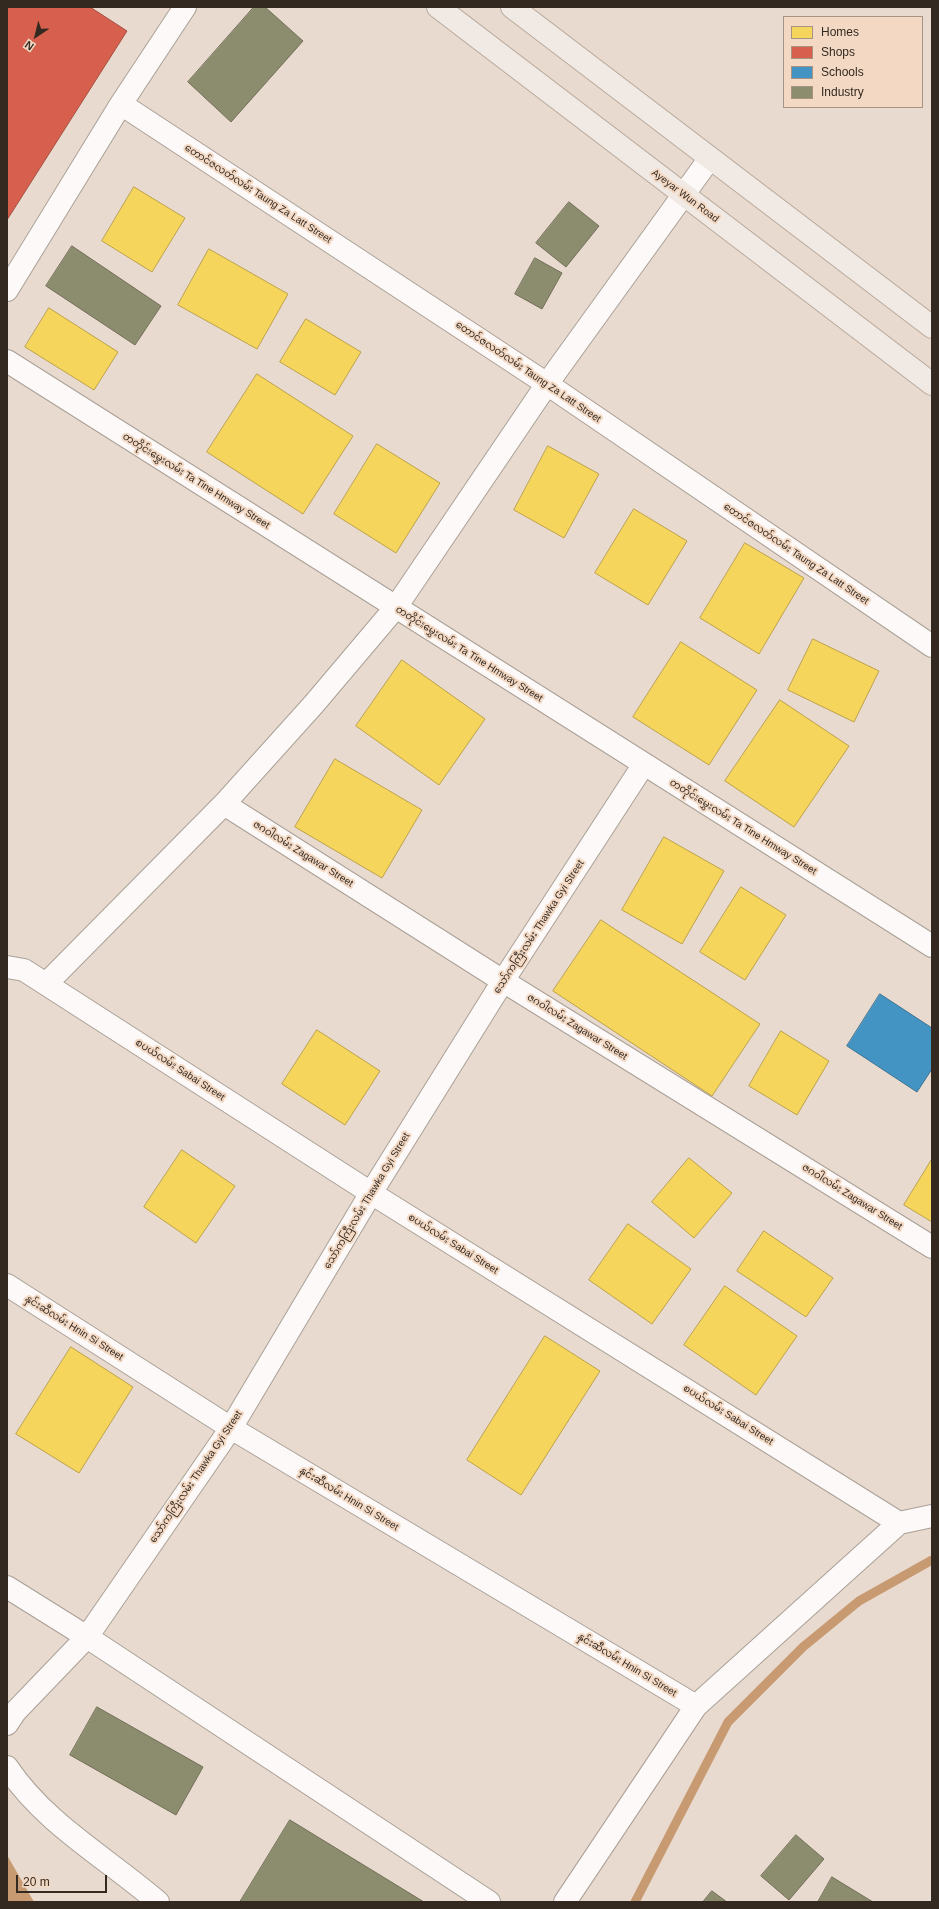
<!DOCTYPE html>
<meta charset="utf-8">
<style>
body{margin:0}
#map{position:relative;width:939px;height:1909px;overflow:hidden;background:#e8dace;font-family:Arial,sans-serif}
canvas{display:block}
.frame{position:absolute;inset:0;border:8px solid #332921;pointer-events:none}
.legend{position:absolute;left:783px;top:16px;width:140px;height:92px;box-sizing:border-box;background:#f3d9c4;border:1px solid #a69383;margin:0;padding:5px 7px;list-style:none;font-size:12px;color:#332921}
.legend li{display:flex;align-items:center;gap:8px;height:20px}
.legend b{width:20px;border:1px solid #a69383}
.north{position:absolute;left:16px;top:16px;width:40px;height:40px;-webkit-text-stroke:3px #f3d9c4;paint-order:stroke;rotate:215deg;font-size:11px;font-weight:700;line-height:16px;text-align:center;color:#332921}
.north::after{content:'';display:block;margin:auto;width:14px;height:18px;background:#332921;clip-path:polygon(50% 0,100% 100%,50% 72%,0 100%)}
.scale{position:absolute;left:16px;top:1875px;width:91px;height:18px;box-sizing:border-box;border:2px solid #332921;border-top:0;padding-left:5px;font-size:12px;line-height:14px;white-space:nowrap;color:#332921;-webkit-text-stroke:3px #f3d9c4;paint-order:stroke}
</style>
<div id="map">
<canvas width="939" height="1909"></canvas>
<div class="frame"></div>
<ul class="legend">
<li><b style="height:11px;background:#f6d55c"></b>Homes</li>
<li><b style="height:11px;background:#d6604d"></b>Shops</li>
<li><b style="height:11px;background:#4393c3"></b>Schools</li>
<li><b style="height:11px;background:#8c8c6e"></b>Industry</li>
</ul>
<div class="north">N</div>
<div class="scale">20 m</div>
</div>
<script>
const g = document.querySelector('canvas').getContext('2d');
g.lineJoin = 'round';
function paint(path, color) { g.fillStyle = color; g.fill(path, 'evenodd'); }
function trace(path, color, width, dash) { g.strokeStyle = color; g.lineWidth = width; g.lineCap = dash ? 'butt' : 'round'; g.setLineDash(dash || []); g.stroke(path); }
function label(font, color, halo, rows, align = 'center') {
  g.font = font + ' Arial,"Noto Sans Myanmar",sans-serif'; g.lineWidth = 4; g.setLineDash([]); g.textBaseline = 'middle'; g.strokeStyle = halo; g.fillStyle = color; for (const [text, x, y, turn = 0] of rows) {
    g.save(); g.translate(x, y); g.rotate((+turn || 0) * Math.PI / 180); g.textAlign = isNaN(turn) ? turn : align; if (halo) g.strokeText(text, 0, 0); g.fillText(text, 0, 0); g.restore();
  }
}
paint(new Path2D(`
 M7,1855L34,1902H7Z`), '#c89a72');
const homes = new Path2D(`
 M134,187L185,218L152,272L102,241Z
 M209,249L288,294L257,349L178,305Z
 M49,308L118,352L94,390L25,347Z
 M306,319L361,352L335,395L280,362Z
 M257,374L353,436L303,514L207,452Z
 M377,444L440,483L396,553L334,514Z
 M548,446L599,474L564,538L514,510Z
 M634,509L687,541L648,605L595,573Z
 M745,543L804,578L759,654L700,618Z
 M813,639L879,671L854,722L788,690Z
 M681,642L757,690L709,765L633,717Z
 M402,660L485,719L439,785L356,726Z
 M780,700L849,746L794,827L725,781Z
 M335,759L422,810L382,878L295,827Z
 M664,837L724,871L682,944L622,910Z
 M741,887L786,915L745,980L700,952Z
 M601,920L760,1024L712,1096L553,991Z
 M317,1030L380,1071L345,1125L282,1084Z
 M781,1031L829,1061L797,1115L749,1086Z
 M182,1150L235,1186L196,1243L144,1207Z
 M689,1158L732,1193L694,1238L652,1202Z
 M932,1159V1222L904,1205Z
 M628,1224L691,1269L652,1324L589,1280Z
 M764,1231L833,1278L806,1317L737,1271Z
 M725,1286L797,1336L756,1395L684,1345Z
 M545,1336L600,1371L521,1495L467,1460Z
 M71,1347L133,1387L79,1473L16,1434Z`);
paint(homes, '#f6d55c');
trace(homes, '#bca14a', 1);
const shops = new Path2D(`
 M7,7H90L127,31L7,220Z`);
paint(shops, '#d6604d');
trace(shops, '#a55040', 1);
const schools = new Path2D(`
 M880,994L932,1028V1069L917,1092L847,1046Z`);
paint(schools, '#4393c3');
trace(schools, '#3e7392', 1);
const industry = new Path2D(`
 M254,7H265L303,41L231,122L188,82Z
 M569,202L599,226L566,267L536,243Z
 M72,246L161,306L135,345L46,286Z
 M535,258L562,273L542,309L515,294Z
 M97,1707L203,1767L176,1815L70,1755Z
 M290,1820L424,1902H240Z
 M796,1835L824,1859L789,1900L761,1876Z
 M832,1877L873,1902H818Z
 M712,1891L727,1902H703Z`);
paint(industry, '#8c8c6e');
trace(industry, '#716e57', 1);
trace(new Path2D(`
 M635,1902L728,1722L803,1647L859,1601L932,1560`), '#c89a72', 9);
const minor = new Path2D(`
 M121,104L547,384L932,646
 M7,290L121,104L185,7
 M7,361L932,946
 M224,804L503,981L932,1247
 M7,967L24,970L371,1193L899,1523
 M46,984L224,804L314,704L396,607L547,384L710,158
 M7,1285L231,1428L696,1706
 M7,1587L87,1637L489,1902
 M7,1724L15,1712L87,1637L231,1428L371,1193L503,981L644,764
 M7,1767C45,1824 107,1858 158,1902
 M565,1902L696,1706L899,1523L932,1516`);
const major = new Path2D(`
 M438,7L932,384
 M512,7L932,327`);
trace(minor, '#aaa097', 24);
trace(major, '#b9a99c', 24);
trace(minor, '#fcf9f8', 22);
trace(major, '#f0e9e4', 22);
label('10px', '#332921', '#f3d9c4', [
 ["တောင်ဇလတ်လမ်း Taung Za Latt Street",258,194,33],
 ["Ayeyar Wun Road",685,196,37],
 ["တောင်ဇလတ်လမ်း Taung Za Latt Street",528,372,34],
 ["တတိုင်းမွှေးလမ်း Ta Tine Hmway Street",196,481,32],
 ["တောင်ဇလတ်လမ်း Taung Za Latt Street",796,554,34],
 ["တတိုင်းမွှေးလမ်း Ta Tine Hmway Street",469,654,32],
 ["တတိုင်းမွှေးလမ်း Ta Tine Hmway Street",743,827,32],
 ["ဇဂဝါလမ်း Zagawar Street",303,854,32],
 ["သော်ကကြီးလမ်း Thawka Gyi Street",539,927,-57],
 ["ဇဂဝါလမ်း Zagawar Street",577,1027,32],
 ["စပယ်လမ်း Sabai Street",180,1070,33],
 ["ဇဂဝါလမ်း Zagawar Street",852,1197,32],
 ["သော်ကကြီးလမ်း Thawka Gyi Street",367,1201,-59],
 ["စပယ်လမ်း Sabai Street",453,1244,32],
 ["နှင်းဆီလမ်း Hnin Si Street",74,1328,32],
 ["စပယ်လမ်း Sabai Street",728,1415,32],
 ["သော်ကကြီးလမ်း Thawka Gyi Street",196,1477,-56],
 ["နှင်းဆီလမ်း Hnin Si Street",349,1499,31],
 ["နှင်းဆီလမ်း Hnin Si Street",627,1665,31]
]);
</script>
